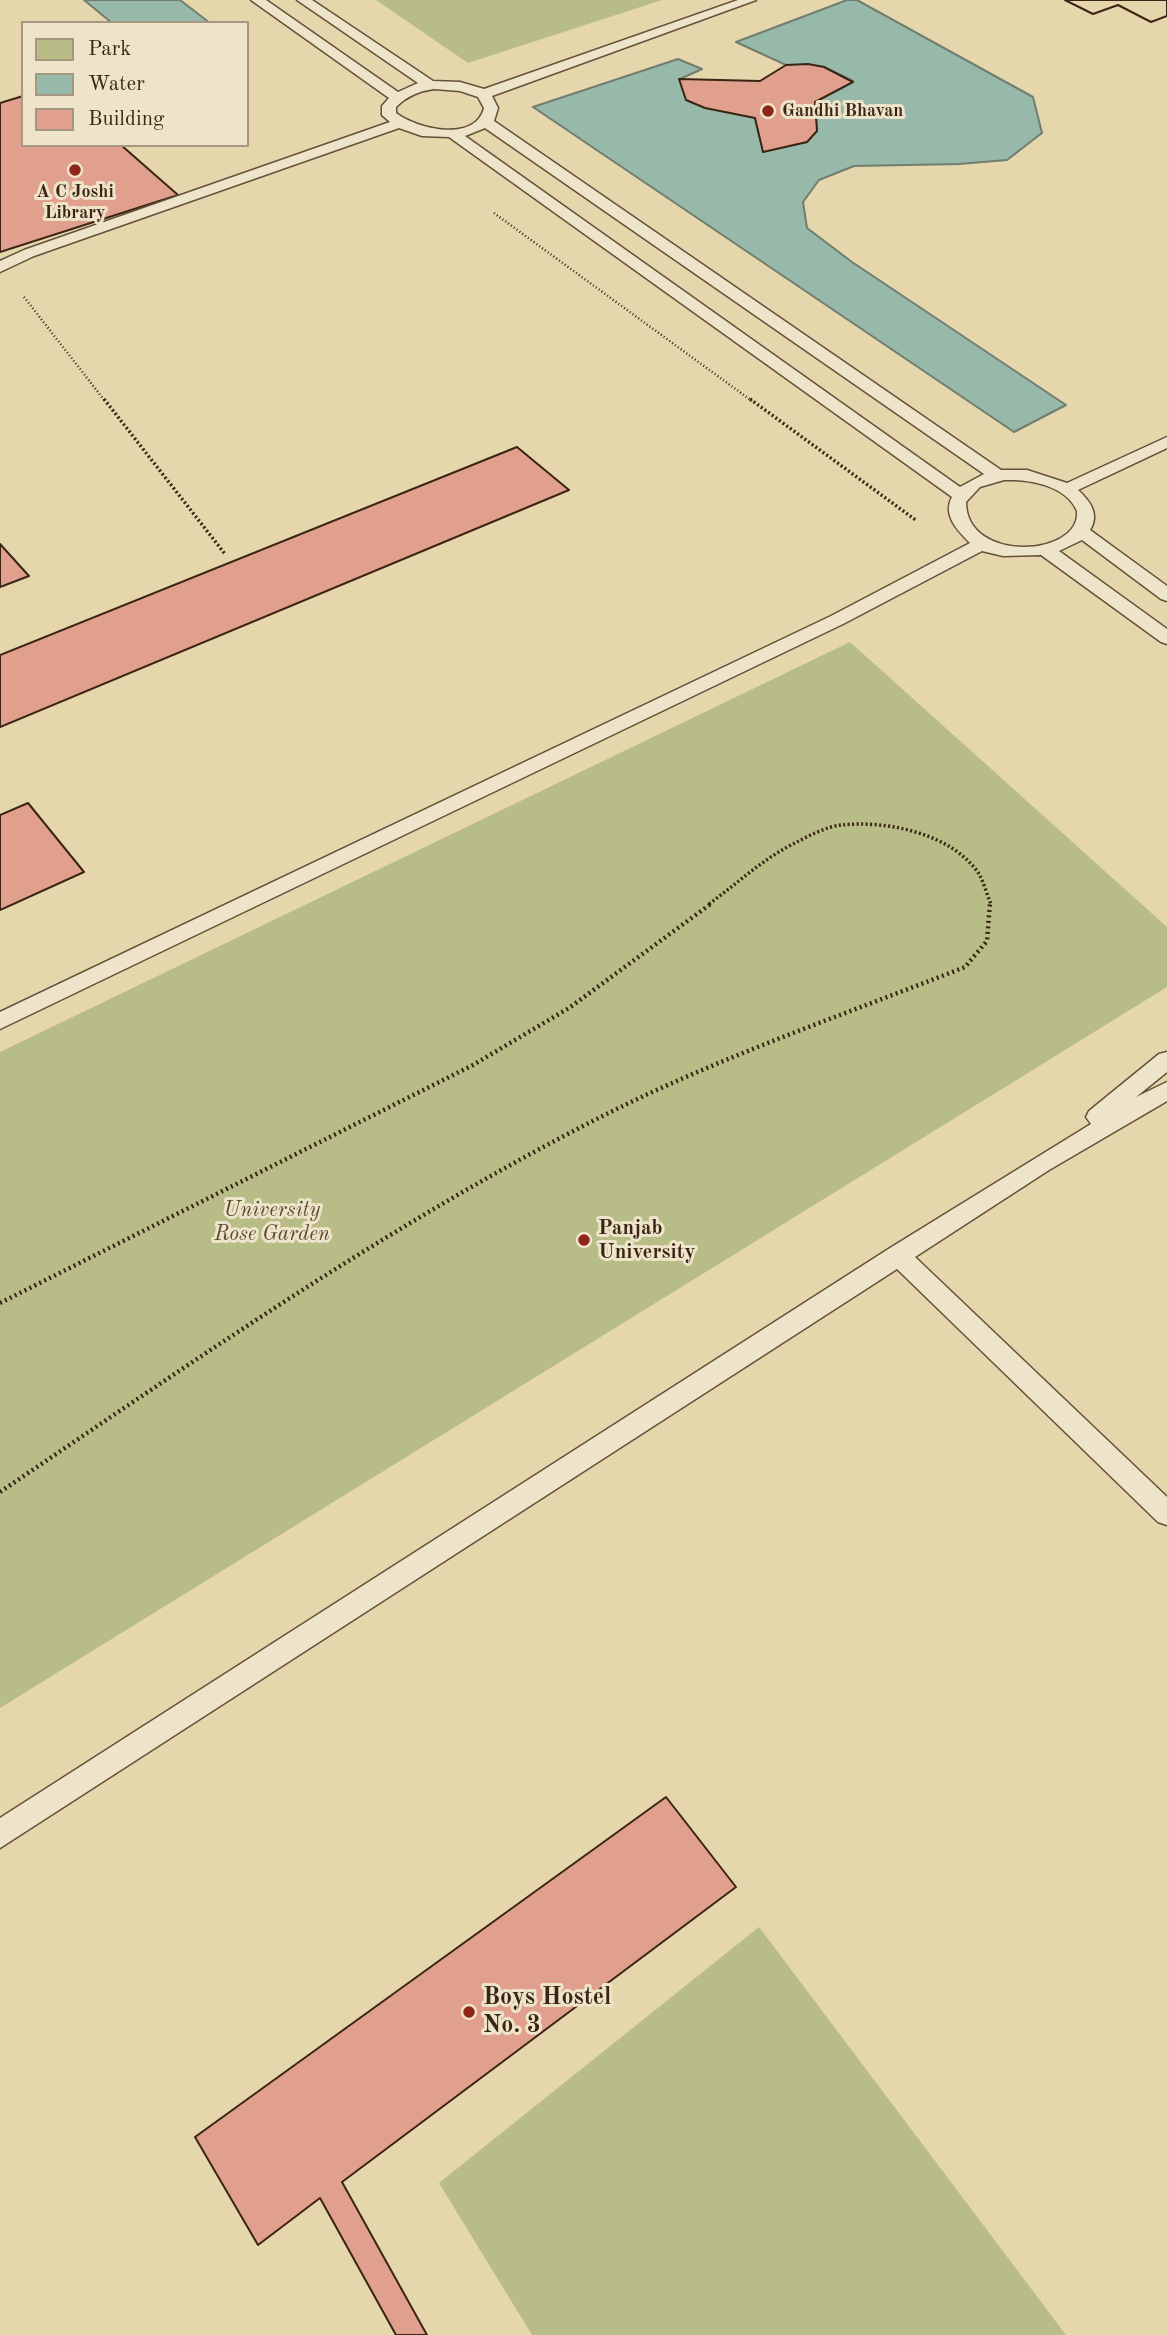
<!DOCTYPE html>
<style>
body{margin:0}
#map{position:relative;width:1167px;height:2335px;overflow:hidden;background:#e5d6ac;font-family:"Old Standard TT",serif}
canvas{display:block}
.legend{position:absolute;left:21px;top:21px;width:228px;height:126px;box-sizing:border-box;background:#eee4c9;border:2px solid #a69781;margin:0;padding:9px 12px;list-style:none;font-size:21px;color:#3a2414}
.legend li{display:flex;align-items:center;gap:14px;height:35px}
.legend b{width:35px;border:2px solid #a69781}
</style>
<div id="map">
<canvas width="1167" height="2335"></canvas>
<ul class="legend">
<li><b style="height:19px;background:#b8bd87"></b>Park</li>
<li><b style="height:19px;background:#96b9aa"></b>Water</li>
<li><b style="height:19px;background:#e1a08d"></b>Building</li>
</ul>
</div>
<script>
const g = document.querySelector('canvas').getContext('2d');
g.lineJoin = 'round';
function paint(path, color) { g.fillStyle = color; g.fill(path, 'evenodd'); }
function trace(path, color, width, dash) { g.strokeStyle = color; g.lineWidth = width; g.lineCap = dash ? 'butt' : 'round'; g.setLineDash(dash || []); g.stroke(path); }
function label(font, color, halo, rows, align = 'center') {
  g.font = font + ' "Old Standard TT",serif'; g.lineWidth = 6; g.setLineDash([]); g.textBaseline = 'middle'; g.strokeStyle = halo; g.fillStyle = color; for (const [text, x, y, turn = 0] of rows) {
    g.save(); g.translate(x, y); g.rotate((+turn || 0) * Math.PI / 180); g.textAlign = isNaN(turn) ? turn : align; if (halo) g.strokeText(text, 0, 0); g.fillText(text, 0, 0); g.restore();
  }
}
paint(new Path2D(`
 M376,0H662L468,63Z
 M850,642L1167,927V987L0,1708V1052Z
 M759,1927L1066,2335H532L439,2183Z`), '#b8bd87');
const water = new Path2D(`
 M84,0H180L210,23H112Z
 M847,0H857L1033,97L1042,133L1007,160L959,164L854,166L819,180L803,202L807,228L852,262L1066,405L1014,432L533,107L678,59L702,69L680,79L755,118L763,151L807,142L817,130L815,102L853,81L824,67L786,65L736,42Z`);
paint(water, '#96b9aa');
trace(water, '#717d6e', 2);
const building = new Path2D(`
 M1065,0H1167V16L1151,22L1118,5L1093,14Z
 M1065,0H1167V16L1151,22L1118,5L1093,14Z
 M808,64L824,67L853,82L815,102L817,131L807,142L763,152L755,118L705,108L686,100L679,79L760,81L786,65Z
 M23,96V145H121L178,195L0,252V103Z
 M517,447L569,490L0,727V655Z
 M0,544L29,576L0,587Z
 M28,803L84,872L0,910V815Z
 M666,1797L736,1887L342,2182L427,2335H396L320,2198L258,2245L195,2137Z`);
paint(building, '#e1a08d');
trace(building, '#3a2414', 2);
const lane = new Path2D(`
 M251,0H266L398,92L418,83L297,0H312L433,81L460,82L484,89L738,0H756L492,96L498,108L494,121L1001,470H1027L1067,483L1167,437V448L1078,490C1090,501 1100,514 1090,530L1167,586V601L1161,599L1082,540L1059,551L1167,629V644L1161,642L1041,555L1003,556L982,551L843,624L0,1029V1012L831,616L970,543C958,531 942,515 952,497L449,137L422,136L399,128L34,256L0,272V261L24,250L390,122L382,115V106L389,98ZM434,89L460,91L478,97L484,108C475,143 417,129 396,113V107C407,96 419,91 434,89ZM485,128L984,474L960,487L465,136ZM1004,480C1029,479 1066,485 1077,511C1081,557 966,564 966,502L980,487Z
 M1167,1052V1072L1136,1097L1167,1082V1101L1049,1170L915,1257L1167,1497V1525L1158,1522L897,1269L0,1848V1818L890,1248L1091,1124L1086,1117L1089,1111L1159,1054Z`);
trace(lane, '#65503a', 3);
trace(new Path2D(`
 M494,213L752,401
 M24,297L105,401`), '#3a2414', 2.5, [1, 2.5]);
trace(new Path2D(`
 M104,399L225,554
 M750,399L917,521
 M709,904C738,883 765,857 797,842C810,835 828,826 842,825C887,820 953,834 979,874C984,883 987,895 991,904`), '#3a2414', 3.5, [2, 2.5]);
trace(new Path2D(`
 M0,1303L473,1065L569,1008L712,903
 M0,1492C191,1363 381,1230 587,1124C708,1061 838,1017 965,967L987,941L990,903`), '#3a2414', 4.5, [2, 3.5]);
paint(lane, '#eee4c9');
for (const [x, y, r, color] of [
 [768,111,7,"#8f2418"],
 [75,170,7,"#8f2418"],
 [584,1240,7,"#8f2418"],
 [469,2012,7,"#8f2418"]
]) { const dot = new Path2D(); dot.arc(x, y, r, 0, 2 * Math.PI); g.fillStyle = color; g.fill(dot); trace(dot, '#eee4c9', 2.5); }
label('bold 18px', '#3a2414', '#eee4c9', [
 ["Gandhi Bhavan",782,111],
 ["A C Joshi",75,192,"center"],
 ["Library",75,213,"center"]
], 'left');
label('italic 21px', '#5a4a31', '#eee4c9', [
 ["University",272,1210],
 ["Rose Garden",272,1234]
]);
label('bold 21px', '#3a2414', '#eee4c9', [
 ["Panjab",598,1228],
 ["University",598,1252]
], 'left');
label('bold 24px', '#3a2414', '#eee4c9', [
 ["Boys Hostel",483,1998],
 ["No. 3",483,2026]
], 'left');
</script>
